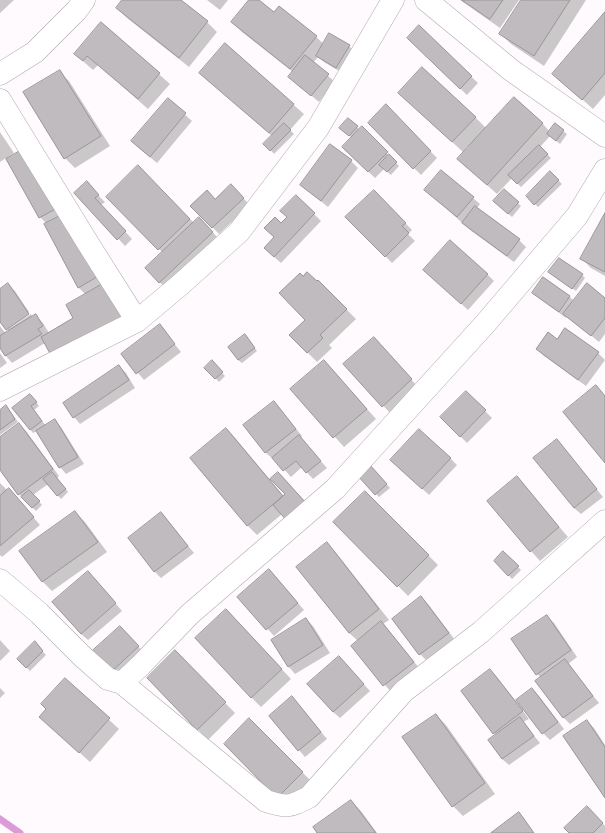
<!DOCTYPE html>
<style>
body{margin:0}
canvas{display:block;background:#fefafd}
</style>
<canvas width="605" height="833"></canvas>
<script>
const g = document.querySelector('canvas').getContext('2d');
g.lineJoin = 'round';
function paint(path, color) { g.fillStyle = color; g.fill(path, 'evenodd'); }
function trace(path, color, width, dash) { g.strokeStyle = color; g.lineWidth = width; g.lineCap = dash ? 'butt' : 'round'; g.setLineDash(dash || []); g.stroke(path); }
paint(new Path2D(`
 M0,0H14L0,13Z
 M124,0H180L207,22L217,32L189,67L127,18L117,8Z
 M207,0H228L220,10Z
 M250,0H258L274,13L316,37L324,44L349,46L356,53L344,74L324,62L318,57L313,63L335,82L319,102L296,83L293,72L242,32L233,22Z
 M460,0H519L500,28Z
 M523,0H586L544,66L511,44L501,34Z
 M605,14V95L593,109L554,74Z
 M102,24L170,84L148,109L98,65L93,70L75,54Z
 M419,27L478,83L467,95L408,38Z
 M225,45L304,114L290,130L294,134L274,154L265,144L272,136L201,73Z
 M59,71L69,81L110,146L75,168L65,158Z
 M168,99L192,121L157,163L139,148Z
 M410,103L475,117L486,128L542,123L550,132L555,125L567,134L560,144L550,136L540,147L551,158L521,187L512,178L497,194L469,169V147L468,146L463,152Z
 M386,106L437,158L421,175L369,123Z
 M357,127L360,130L362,128L399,166L391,175L384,169L375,178L343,147L352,138L344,131Z
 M0,132L14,153L8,157L9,158L24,149L116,293L45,343L12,363L6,356L0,346V326L6,334L9,332L7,330L31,314L33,318L36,316L43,323L49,333L75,318L86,295L78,287L47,224L40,217L6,158L0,162Z
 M351,161L358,168L328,207L301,185Z
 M138,167L194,223L206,225L219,239L166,289L146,268L163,253L108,197Z
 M550,172L562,184L538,207L527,196Z
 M93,190L105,202L101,205L132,239L125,246L76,193Z
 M426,190L473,198L480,204L477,208L519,240L526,247L514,262L470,230Z
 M374,191L412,230L408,234L415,241L392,263L347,217Z
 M504,191L521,206L512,217L498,205Z
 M237,192L250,205L219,234L192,206L215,200Z
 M296,196L321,221L281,263L272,255L276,237L281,224L288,217Z
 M605,215V276L591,268L581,258Z
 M487,274L494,281L468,310L431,276Z
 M553,275H582L585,278L576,291Z
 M318,281L356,319L329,345L332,348L317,362L291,336L307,320L317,283Z
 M8,284L15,291L29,312L6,328L0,320V290Z
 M533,293L569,296L574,301L605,299V334L599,342L567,316L566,318L540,299Z
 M160,326L181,352L144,380L122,354Z
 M565,329L598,353L605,360L586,386L544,356L537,349L557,340Z
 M248,339L257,351L242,363L238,360Z
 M380,345L418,387L390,413L345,364Z
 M0,353L7,363L0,368Z
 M324,361L376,419L344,447L292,389Z
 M212,362L225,376L219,382L206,368Z
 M119,366L126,373L135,388L80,424L74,417Z
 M466,392L492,418L467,443L441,417Z
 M34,399L39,406L34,410L46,426L55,420L61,427L84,464L66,474L60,467L37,431L33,433L14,408Z
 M274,402L302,436L300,438L327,468L313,479L302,467L291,477L274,458L273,459L266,453L244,425Z
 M6,406L18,422L0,435V411Z
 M19,425L26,431L59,476L57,478L68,492L61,499L48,484L33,495L42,505L36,511L19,494L0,468V439Z
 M226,429L236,439L284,497L286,494L285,480L313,510L282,514L257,535L248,526L191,458Z
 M557,440L603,497L581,514L574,508Z
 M450,458L457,465L429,495L399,467Z
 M370,466L390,488L379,497L359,476Z
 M517,478L568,537L540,561L531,551Z
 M0,483L8,491L16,497L40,525L2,557L0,555Z
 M365,492L438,565L408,596L335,522Z
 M75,512L85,522L107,552L52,591L42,581Z
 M161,513L194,553L161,578L154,571Z
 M327,544L337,554L389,620L383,624L420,669L391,692L352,646L358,641L349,633L298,567Z
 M503,552L521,570L512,579L495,561Z
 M276,577L304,610L274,636L239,597Z
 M95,579L122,611L88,640L81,634Z
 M421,598L428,604L455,640L427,661L420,654Z
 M547,616L554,623L577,657L568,664L599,703L570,724L564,718L537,682L541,678L537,674Z
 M306,619L313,626L330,653L295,674L289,667L272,640Z
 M236,620L291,679L261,707L251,697Z
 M127,634L145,654L117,680L110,673Z
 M0,640L10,651L0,661Z
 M35,643L46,655L30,671L18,659Z
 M175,652L235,713L208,740L148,678Z
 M345,664L370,691L340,718L333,712Z
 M490,670L497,677L529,719L523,722L540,743L509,765L502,759L496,735L494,733Z
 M65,679L119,729L90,762L40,717L47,709Z
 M0,688L5,693L0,698Z
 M532,689L539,696L564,729L550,740L543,733L518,700Z
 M299,705L327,739L305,757L299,750Z
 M436,715L446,725L495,794L463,816L453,806Z
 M249,719L312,782L288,807L225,744Z
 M587,721L594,728L605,745V796Z
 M351,801L361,811L377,833H319Z
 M587,807L605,826V833H570Z`), '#0003');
trace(new Path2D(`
 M0,819L20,833`), '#db9bd7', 7);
const building = new Path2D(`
 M122,0H181L208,21L179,58L116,8Z
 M249,0H259L274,12L279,6L317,36L290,69L231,22Z
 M462,0H503L490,19Z
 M521,0H570L534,56L499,34Z
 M605,12V73L582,100L552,74Z
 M101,22L160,73L138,99L87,56L83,61L74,54Z
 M419,25L472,76L460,89L407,38Z
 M329,33L350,45L336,68L316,56Z
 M225,43L294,104L269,133L199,73Z
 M305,55L329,74L311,96L288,77Z
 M422,67L476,117L452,142L398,93Z
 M60,70L101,136L64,159L23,92Z
 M514,97L543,123L487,185L457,159Z
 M168,98L186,113L150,157L131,141Z
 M386,104L431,151L413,169L368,123Z
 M348,118L358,126L349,136L339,128Z
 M284,123L291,130L270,151L263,144Z
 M555,123L564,130L556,141L547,134Z
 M362,126L388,152L368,172L342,147Z
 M330,144L352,160L321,201L300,185Z
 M539,145L548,154L517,184L508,175Z
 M25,148L59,207L39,218L6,159Z
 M389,154L397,162L387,172L379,165Z
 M138,165L190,219L158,250L106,197Z
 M441,170L474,197L457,217L424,190Z
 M550,171L559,180L534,205L526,196Z
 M87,181L99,195L95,198L126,231L117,240L74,193Z
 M231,184L244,198L212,228L190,206L207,190L215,199Z
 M504,189L519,202L508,214L493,201Z
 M374,190L406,223L402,226L409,233L385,257L345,217Z
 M296,195L315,213L274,257L264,248L274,237L264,228L275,217L281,223L287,217L280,211Z
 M475,206L520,239L507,256L462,223Z
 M605,213V272L580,259Z
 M64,214L97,277L78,288L44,224Z
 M199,217L213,232L159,283L145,268Z
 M450,240L488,274L461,304L423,270Z
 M559,258L583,274L572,289L548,272Z
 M307,272L317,281L318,280L347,309L320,335L323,338L307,353L289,335L305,320L279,293L300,273L303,276Z
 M543,277L570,296L559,312L532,293Z
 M106,282L126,316L53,359L41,337L73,318L66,305Z
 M8,283L29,314L6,330L0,322V289Z
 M587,283L605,298V318L591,336L563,314Z
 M36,314L43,326L38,329L42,334L5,356L0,348V336Z
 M160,324L175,344L136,374L121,354Z
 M565,328L599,352L578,380L536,349L548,332L557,339Z
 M245,334L255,348L238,360L228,347Z
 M374,337L412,379L382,407L343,364Z
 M212,360L223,372L215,379L204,368Z
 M324,360L367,409L333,438L290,389Z
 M119,365L129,380L73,418L63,403Z
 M596,385L605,396V463L563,412Z
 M466,391L486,410L460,437L440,417Z
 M30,394L37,402L31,406L42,421L30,430L12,408Z
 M274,401L296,429L265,453L243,425Z
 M6,405L15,419L0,430V410Z
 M55,419L78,457L59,468L36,431Z
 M19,423L53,469L18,495L0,470V437Z
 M226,428L283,496L247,526L190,458Z
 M419,429L451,458L422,489L390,460Z
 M299,435L321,461L306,473L296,461L283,471L272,458Z
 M557,439L597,489L574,508L533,458Z
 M370,465L387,484L375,495L358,476Z
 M52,472L66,489L57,496L43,479Z
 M278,472L306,503L287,521L273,505L285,494L270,479Z
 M517,476L559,527L530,552L487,501Z
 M9,488L34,517L0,546V496Z
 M29,490L40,501L32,508L21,497Z
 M365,491L429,555L397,587L333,522Z
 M75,511L98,542L42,582L19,551Z
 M161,512L188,546L154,572L128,538Z
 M327,542L379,609L349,633L296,567Z
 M503,551L519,566L508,576L494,561Z
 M269,569L298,603L266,630L237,597Z
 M88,571L116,603L81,634L52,602Z
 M421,596L449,633L419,655L392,619Z
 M226,609L282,669L251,698L195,638Z
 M547,615L571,650L536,675L511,639Z
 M306,618L323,645L288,667L271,640Z
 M381,621L414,662L383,686L351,646Z
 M120,626L139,646L109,674L90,653Z
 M35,641L43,651L26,668L17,659Z
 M175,650L226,702L197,730L147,678Z
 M339,656L364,684L333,712L307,684Z
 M565,659L593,696L563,718L535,681Z
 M490,669L523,711L493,734L461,691Z
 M65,678L110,718L79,753L39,717L46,709L41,704Z
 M532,688L558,722L542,734L516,700Z
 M292,696L321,732L298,751L269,716Z
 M436,714L485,783L452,807L402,737Z
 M520,717L534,736L502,759L488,740Z
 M249,718L303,772L277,798L224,744Z
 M587,720L605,747V798L563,736Z
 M351,800L376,833H317L313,827Z
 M587,806L603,823L593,833H569L564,828Z
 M519,812L534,833H491Z`);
paint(building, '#bfbbbe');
trace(building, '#999598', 1);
const minor = new Path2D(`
 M426,0L511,70L605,136
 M0,74L35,52L77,10L84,0
 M0,100L89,245L137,321
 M0,580L39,613L83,657L108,679L122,683L266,801C288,808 289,807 309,797L404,691L481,632L605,521
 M122,683L140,666L190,614L335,489L485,324L577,216L605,170`);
const tertiary = new Path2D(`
 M0,390L137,321L180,285L239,232L318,128L393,0`);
trace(minor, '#aeabae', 23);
trace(tertiary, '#aeabae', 23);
trace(minor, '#fff', 22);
trace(tertiary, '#fff', 22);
</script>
